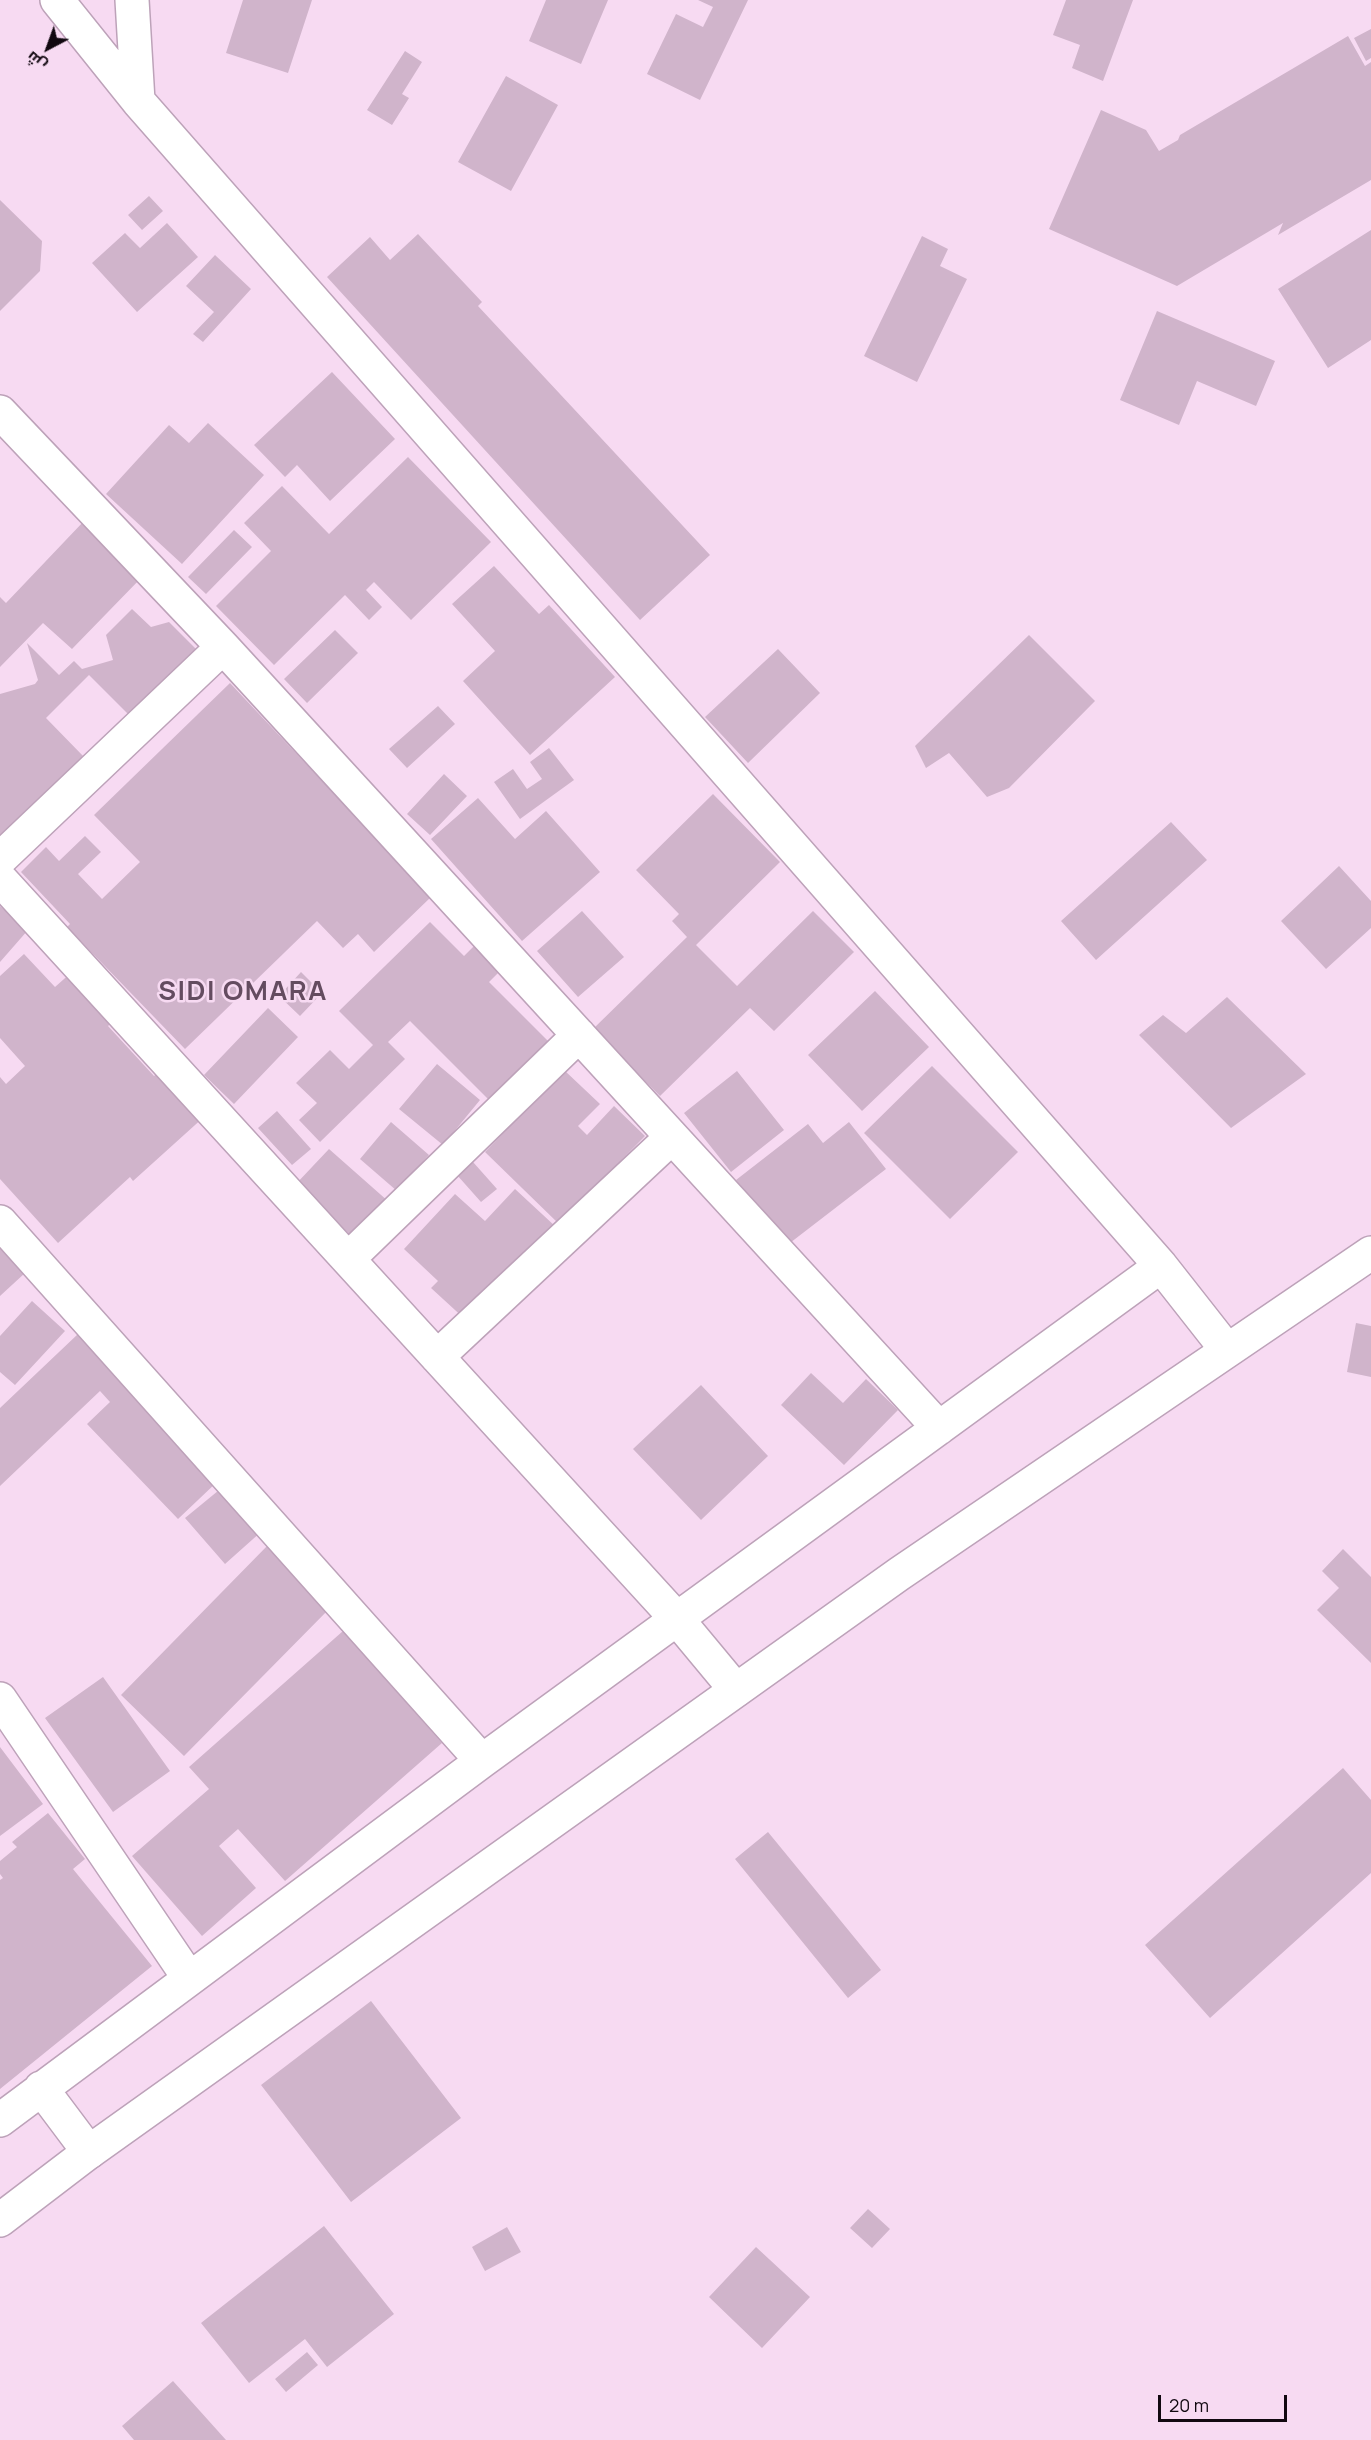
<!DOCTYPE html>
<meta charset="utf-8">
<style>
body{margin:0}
#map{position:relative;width:1371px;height:2440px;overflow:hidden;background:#f7daf2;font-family:Manrope,Cairo,sans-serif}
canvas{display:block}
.north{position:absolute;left:18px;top:18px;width:60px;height:60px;-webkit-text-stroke:4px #f7daf2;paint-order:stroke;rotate:221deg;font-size:16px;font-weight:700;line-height:24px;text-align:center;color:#110810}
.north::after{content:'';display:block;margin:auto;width:21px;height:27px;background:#110810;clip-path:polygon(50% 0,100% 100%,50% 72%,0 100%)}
.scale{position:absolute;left:1158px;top:2395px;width:129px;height:27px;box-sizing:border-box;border:3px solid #110810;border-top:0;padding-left:8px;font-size:18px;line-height:21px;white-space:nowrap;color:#110810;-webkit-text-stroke:4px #f7daf2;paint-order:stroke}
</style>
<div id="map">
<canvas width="1371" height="2440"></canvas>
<div class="north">ش</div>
<div class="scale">20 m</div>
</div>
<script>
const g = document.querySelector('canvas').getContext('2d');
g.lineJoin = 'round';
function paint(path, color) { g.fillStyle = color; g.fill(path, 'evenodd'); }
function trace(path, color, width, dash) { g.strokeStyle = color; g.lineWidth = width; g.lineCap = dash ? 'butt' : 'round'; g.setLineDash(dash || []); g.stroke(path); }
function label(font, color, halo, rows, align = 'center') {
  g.font = font + ' Manrope,sans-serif'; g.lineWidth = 5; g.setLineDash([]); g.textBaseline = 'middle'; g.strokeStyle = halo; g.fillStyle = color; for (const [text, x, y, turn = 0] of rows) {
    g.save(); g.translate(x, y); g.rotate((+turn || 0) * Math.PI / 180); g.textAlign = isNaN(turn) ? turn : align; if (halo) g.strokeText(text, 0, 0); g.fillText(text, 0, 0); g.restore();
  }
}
paint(new Path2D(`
 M243,0H312L288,73L226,53Z
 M546,0H608L581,64L529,41Z
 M698,0H748L700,100L647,74L676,14L703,27L713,7Z
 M1066,0H1133L1103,81L1072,68L1080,45L1053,35Z
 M1371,29V58L1366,61L1354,38Z
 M1348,36L1365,66L1371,62V180L1278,235L1283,223L1177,286L1049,229L1101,110L1146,130L1159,151L1178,140L1180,135Z
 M405,51L422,62L402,94L409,98L392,125L367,110Z
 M506,76L558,105L511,191L458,162Z
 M149,196L163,211L142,230L128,215Z
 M0,200L42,241L40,271L0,311Z
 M167,223L198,257L137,312L92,263L125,233L140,248Z
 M1371,230V340L1328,368L1278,289Z
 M418,234L482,302L478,306L710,555L640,620L327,277L370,237L390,260Z
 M922,236L948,249L940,266L967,279L917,382L864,356Z
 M215,255L251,289L203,342L193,334L214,312L186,286Z
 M1157,311L1275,361L1256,406L1197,381L1179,425L1120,400Z
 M332,372L395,439L330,501L297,465L285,477L254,445Z
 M208,423L264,475L182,564L106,494L169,425L189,443Z
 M408,457L491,542L411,620L374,582L366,590L382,607L369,620L345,595L274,665L216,606L271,551L244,523L282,486L329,534Z
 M84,521L142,577L72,649L43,623L0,667V597L6,603Z
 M234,530L252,547L206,594L188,577Z
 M494,566L539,614L549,605L615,677L530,755L463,681L495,651L452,604Z
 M132,609L151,627L169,622L204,657L137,723L89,675L46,718L85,758L0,842V694L35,684L38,680L27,643L59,675L74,661L82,669L113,660L106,635Z
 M335,630L358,653L307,703L284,679Z
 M1029,635L1095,701L1009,788L987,797L949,753L926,768L915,746Z
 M778,649L820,693L748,763L705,717Z
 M230,683L431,897L374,952L358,934L343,948L317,921L185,1049L67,927L70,924L21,872L46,847L59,861L85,836L101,852L78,874L102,899L140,862L94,815Z
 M438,706L455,724L407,768L389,749Z
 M549,748L574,780L520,819L494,782L513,769L527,789L542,779L530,762Z
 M444,774L467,796L430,835L407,814Z
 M713,794L780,862L696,945L737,986L813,911L854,952L774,1031L750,1008L660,1096L593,1029L687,937L672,921L679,914L636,870Z
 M478,798L515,839L546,811L600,872L522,941L431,839Z
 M1171,822L1207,860L1096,960L1061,921Z
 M1339,866L1371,901V928L1326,969L1281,921Z
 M0,906L28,930L0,962Z
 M582,911L624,957L578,997L537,951Z
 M430,922L464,956L474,946L500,971L489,982L550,1043L491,1102L410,1021L388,1042L405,1059L320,1142L299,1120L317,1103L296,1083L330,1050L349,1069L373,1045L339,1011Z
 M24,954L55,987L73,971L116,1019L108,1026L154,1076L162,1069L205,1116L133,1181L130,1177L58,1243L0,1179V1077L6,1084L25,1066L0,1038V976Z
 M301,972L322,993L300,1016L279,996Z
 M875,991L929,1047L862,1111L808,1055Z
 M1227,997L1306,1074L1231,1128L1139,1035L1163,1015L1186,1033Z
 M268,1008L298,1037L234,1104L204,1075Z
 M437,1064L480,1100L443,1145L399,1109Z
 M932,1066L1018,1152L950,1219L864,1133Z
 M564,1070L600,1104L578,1126L587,1135L614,1106L645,1136L559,1224L485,1152Z
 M737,1071L784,1130L731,1172L684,1113Z
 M277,1111L311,1149L292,1165L258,1128Z
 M391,1122L429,1155L397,1191L360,1159Z
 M849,1122L886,1169L786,1246L736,1180L808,1124L823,1143Z
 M329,1149L389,1202L355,1239L295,1185Z
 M473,1162L497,1189L481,1202L457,1175Z
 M515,1189L556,1227L467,1321L431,1288L438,1281L404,1249L455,1194L485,1221Z
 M0,1246L25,1273L0,1296Z
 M32,1301L65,1331L15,1385L0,1372V1336Z
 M1356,1323L1371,1326V1377L1347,1372Z
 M78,1334L218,1481L178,1519L87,1424L110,1402L100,1391L0,1486V1408Z
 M811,1373L843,1403L866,1379L898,1410L844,1465L781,1405Z
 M701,1385L768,1456L701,1520L633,1449Z
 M224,1486L262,1531L225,1564L185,1518Z
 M269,1544L332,1606L184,1756L121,1695Z
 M1343,1549L1371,1577V1663L1317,1610L1339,1588L1322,1571Z
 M343,1631L442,1743L285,1881L238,1829L219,1846L256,1888L202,1936L132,1856L209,1789L189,1767Z
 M103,1677L170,1771L113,1812L45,1718Z
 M0,1747L43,1804L0,1836Z
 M1343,1768L1371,1800V1873L1210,2018L1145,1945Z
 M48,1813L85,1859L73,1869L152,1966L0,2089V1880L3,1878L0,1874V1861L17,1847L12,1842Z
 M768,1832L881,1970L848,1998L735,1859Z
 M371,2001L461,2118L351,2202L261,2085Z
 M868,2209L890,2229L872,2248L850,2228Z
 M324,2226L394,2314L327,2367L305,2339L249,2383L201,2323Z
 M507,2227L521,2252L485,2271L472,2247Z
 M756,2247L810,2297L762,2348L709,2297Z
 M307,2352L318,2365L286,2392L275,2379Z
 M173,2381L226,2440H134L122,2426Z`), '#d0b4cb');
const minor = new Path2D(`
 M57,0L138,101L1161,1266L1227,1350
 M132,0L138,101
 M0,412L223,647L939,1428
 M0,859L223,647
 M0,879L677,1619L736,1690
 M0,1222L482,1761
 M348,1259L579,1035
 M437,1357L672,1137
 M0,1699L189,1978
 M41,2088L89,2152
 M0,2120L482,1761L1161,1266`);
const major = new Path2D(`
 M0,2220L89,2152L899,1574L1371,1253`);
trace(minor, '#bda2b9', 36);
trace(major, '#bda2b9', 36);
trace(minor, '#fff', 33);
trace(major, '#fff', 33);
g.letterSpacing = '1.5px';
label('bold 27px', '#644c60', '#f7daf2', [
 ["SIDI OMARA",243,992]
]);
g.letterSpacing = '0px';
</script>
